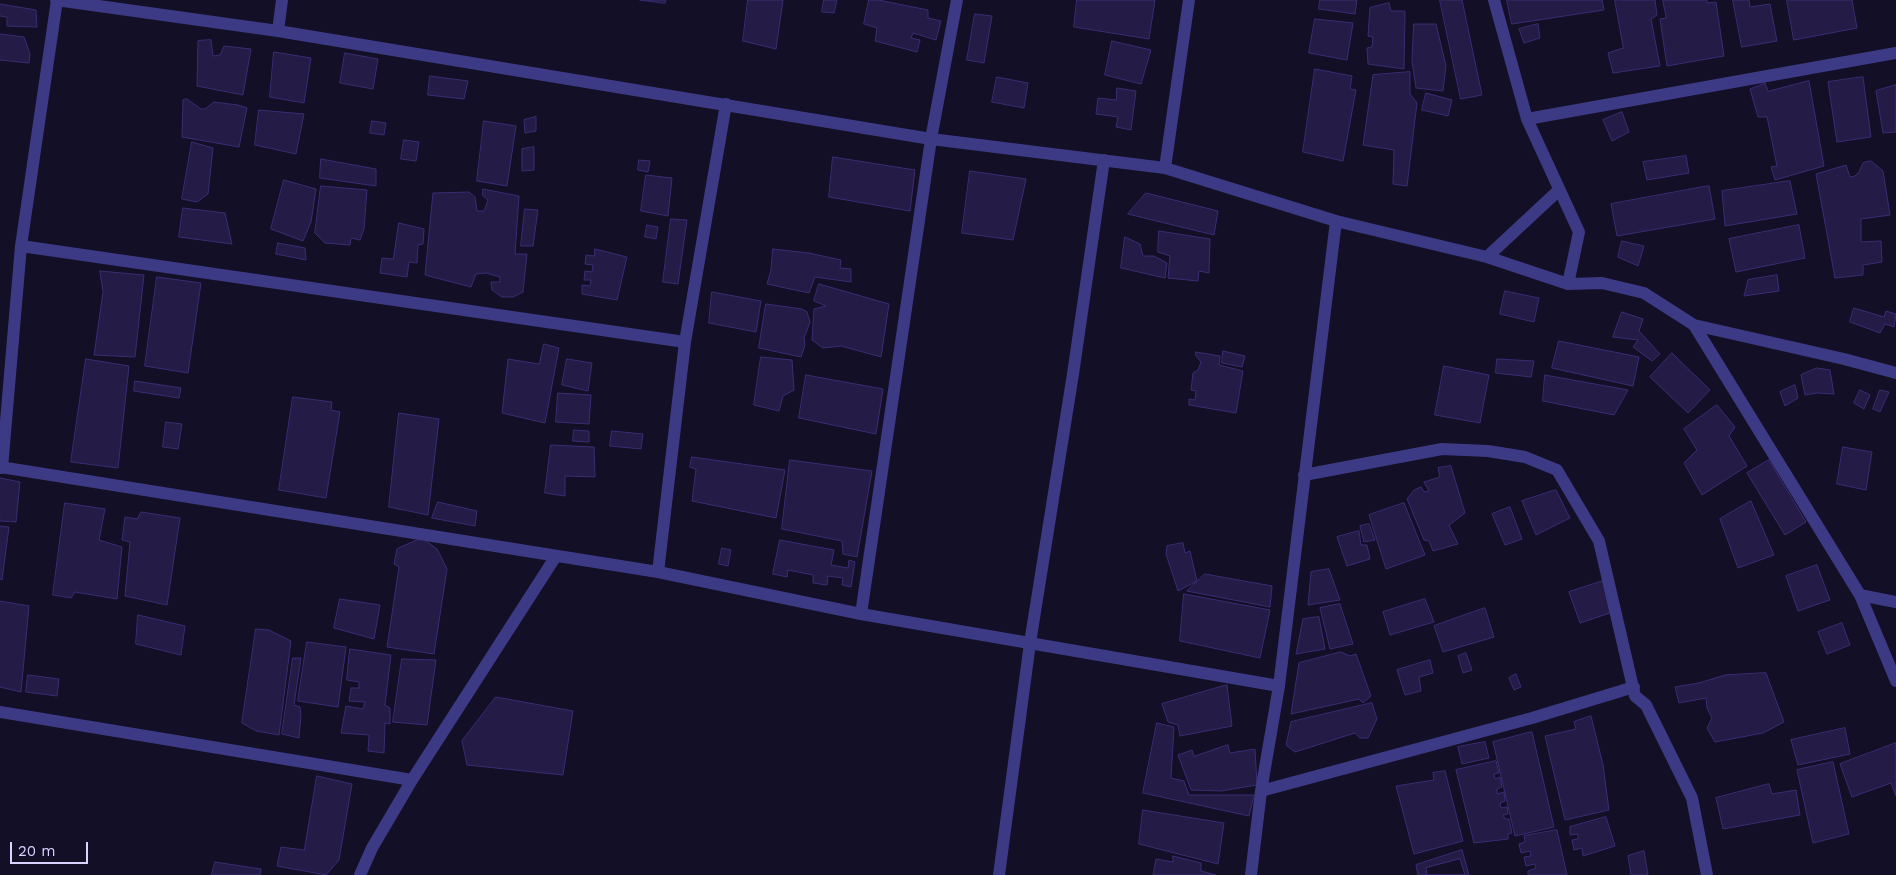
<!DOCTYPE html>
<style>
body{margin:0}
#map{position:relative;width:1896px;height:875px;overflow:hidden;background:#130f26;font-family:"Work Sans",sans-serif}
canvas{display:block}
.scale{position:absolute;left:10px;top:842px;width:78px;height:22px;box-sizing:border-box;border:2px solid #d9d4ff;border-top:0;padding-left:6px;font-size:15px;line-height:18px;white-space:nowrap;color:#d9d4ff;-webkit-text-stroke:4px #130f26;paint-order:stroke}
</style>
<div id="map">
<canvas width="1896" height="875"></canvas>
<div class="scale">20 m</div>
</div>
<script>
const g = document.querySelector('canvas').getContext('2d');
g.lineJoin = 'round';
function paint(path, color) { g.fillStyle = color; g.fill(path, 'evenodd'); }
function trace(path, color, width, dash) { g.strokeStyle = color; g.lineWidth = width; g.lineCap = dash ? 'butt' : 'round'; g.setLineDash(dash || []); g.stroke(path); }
const building = new Path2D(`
 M640,0H666L665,3Z
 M748,0H783L776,49L743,41Z
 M824,0H837L834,13L822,12Z
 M869,0H878L928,10V18L941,21L936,40L913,33L911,38L920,40L917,52L875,41L877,28L864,24Z
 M1077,0H1155L1149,39L1074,27Z
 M1320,0H1357L1355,14L1319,9Z
 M1440,0H1462L1482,95L1461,99Z
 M1507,0H1602L1604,10L1512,24Z
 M1615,0H1655L1657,15L1651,19L1660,66L1613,73L1608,53L1623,48Z
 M1663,0H1707V3L1716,2L1724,56L1667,66L1660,19L1666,18Z
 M1733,0H1749L1750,7L1770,4L1777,41L1742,47Z
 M1787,0H1852L1857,28L1794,40Z
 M1389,3L1391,11H1405L1404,69L1368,64L1367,48L1372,47L1373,37L1368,36L1370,8Z
 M0,4L36,10L37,27L7,26V17L0,16Z
 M975,14L992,16L984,63L967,60Z
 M1315,19L1353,23L1347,60L1309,53Z
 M1414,24H1436L1446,66L1443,91L1416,88L1412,61Z
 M1538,24L1540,38L1524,43L1519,29Z
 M0,34L24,37L30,54L29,63L0,60Z
 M211,40L213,56L220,55L224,46L251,49L243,95L197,86L198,41Z
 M1112,41L1151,50L1141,84L1105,75Z
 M274,52L311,58L304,103L270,97Z
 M345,53L378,59L373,89L340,83Z
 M1315,69L1352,76L1350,89L1356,90L1343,161L1303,152Z
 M1410,72V94L1417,103L1407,186L1393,184L1394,150L1363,145L1373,75Z
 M430,76L468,81L464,99L428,95Z
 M997,77L1028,83L1024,108L992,102Z
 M1863,77L1871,137L1837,142L1828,82Z
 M1809,81L1824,166L1775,180L1771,167L1777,166L1767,117H1758L1750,89L1765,83L1768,91Z
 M1896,85V132L1883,133L1876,91Z
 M1117,88L1136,91L1131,130L1116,127L1118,117L1096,114L1098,98L1116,100Z
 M1426,93L1452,100L1448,116L1422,110Z
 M187,99L201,109H205L214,102L238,105L247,108L239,147L182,137L183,100Z
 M259,110L304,114L296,154L255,145Z
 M1622,112L1629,132L1612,141L1603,120Z
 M536,117V131L525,133L524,120Z
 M372,121L386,123L384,135L370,133Z
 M484,121L516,126L507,186L477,181Z
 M404,140L419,142L416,161L401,159Z
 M192,142L213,148L208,194L197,202L182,199Z
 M534,147V170L522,171V149Z
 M1686,156L1689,173L1647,180L1643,162Z
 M833,157L915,170L910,211L829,197Z
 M321,159L376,169V186L320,178Z
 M639,160L650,161L648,172L638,170Z
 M1871,161L1883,171L1890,215L1861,219V242L1881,241L1882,262L1863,265V275L1835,278L1816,174L1846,165L1850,177L1855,176L1859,172L1863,163Z
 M970,171L1026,179L1013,240L962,233Z
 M646,175L672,178L668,216L641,211Z
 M284,180L316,189L311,222L303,241L271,229Z
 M1790,181L1797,214L1725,226L1722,191Z
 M321,186L367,190L364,229L360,240L351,238L350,245L325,243L315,233Z
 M1709,186L1715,219L1617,236L1611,204Z
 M483,189L519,196L515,254H527L523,292L513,297H502L492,290L491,282H500V277L486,273L476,274L471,287L425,275L433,193L469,192L475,197L477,211H484L488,200L483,196Z
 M1146,193L1218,211L1214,235L1128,214Z
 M183,208L225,213L232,244L179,237Z
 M525,209L538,210L533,246H521Z
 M671,219L687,220L678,284L663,282Z
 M399,223L424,229L423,244L418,245L417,263L409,262L407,277L380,273L382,258L393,259Z
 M647,225L658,227L656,239L645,237Z
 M1799,225L1805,258L1736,272L1729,239Z
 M1159,231L1210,239L1209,273L1199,271L1198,281L1168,278L1170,256L1158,252Z
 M1125,237L1140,244L1143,256H1154L1167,263L1165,278L1121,268Z
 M1622,241L1644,246L1638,266L1618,257Z
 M278,243L305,248L306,260L276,254Z
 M595,249L627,257L617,300L582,294V285L590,286L591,280H584L585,271L592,272L593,265L585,264L586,255L594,256Z
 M773,249L809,253L841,260L840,268L851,269V282L815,277L809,293L767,284L771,270Z
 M100,271L144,275L135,357L94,355L103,292Z
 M1777,275L1779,291L1744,296L1748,280Z
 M157,277L201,283L188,373L145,366Z
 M819,284L889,304L881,357L841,346L823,348L812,340L814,309L826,306L814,301Z
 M1505,291L1539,298L1534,322L1500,314Z
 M712,292L761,301L756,332L709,323Z
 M766,304L802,309L807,312L810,322L804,338L805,345L801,357L759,348Z
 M1854,308L1884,317L1886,311L1896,314L1894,327L1885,324L1880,333L1850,322Z
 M1622,312L1643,319L1639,331L1660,354L1652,361L1633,347L1638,340L1613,337Z
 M1559,341L1639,357L1633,386L1552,368Z
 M544,344L559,348L545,423L502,413L508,359L539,364Z
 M1223,351L1245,356L1242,367L1222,363Z
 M1196,352L1220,356L1219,365L1243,371L1236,413L1189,405V399L1195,400L1196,391L1191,390L1193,373L1198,370L1201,362L1196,356Z
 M1672,353L1710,390L1688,413L1650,377Z
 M761,357L792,360L794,390L783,396L779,411L754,405Z
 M86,359L129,366L118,468L71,462Z
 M567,359L592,363L588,391L562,385Z
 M1497,359L1534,361L1531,377L1496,373Z
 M1444,366L1489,375L1480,423L1435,415Z
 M1817,368L1830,370L1834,394L1817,393L1805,395L1801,375Z
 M806,375L883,389L876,434L799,418Z
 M1545,375L1628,390L1614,415L1543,401Z
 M135,381L181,388L179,398L134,391Z
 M1795,385L1798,398L1785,406L1780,392Z
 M1860,390L1870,395L1864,409L1854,403Z
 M1880,390L1889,392L1880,412L1873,409Z
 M558,393L591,395L589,424L556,422Z
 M293,397L332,402L331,410L340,412L326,498L279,490Z
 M1717,405L1735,427L1729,436L1747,466L1702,495L1684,463L1697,450L1684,429Z
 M399,413L439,419L428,515L389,507Z
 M166,422L182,424L178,449L163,447Z
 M574,430L589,431V442L573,441Z
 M612,431L643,434L641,449L610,446Z
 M551,445L594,447L595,477L565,476V496L545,493Z
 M1843,447L1872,452L1866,490L1837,484Z
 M692,457L785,470L776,518L692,501L696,469L690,467Z
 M790,460L872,471L857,557L843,554L842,541L782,529Z
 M1769,460L1806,522L1785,535L1747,473Z
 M1451,466L1465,513L1449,525L1458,544L1433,551L1429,541L1424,540L1407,499L1414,490L1421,487L1424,492L1429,491L1424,482L1440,477L1438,468Z
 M0,478L20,482L16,522L0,521Z
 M1556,490L1570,518L1536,535L1522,501Z
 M1751,501L1774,555L1738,568L1720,519Z
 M438,502L477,511L475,526L432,518Z
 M65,503L105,509L99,540L122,547L117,599L75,592L71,598L53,595Z
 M1404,503L1425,555L1386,569L1369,515Z
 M1510,507L1522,539L1505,545L1492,514Z
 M141,512L180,518L167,605L125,596L130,542L122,540L125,517L137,519Z
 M1369,524L1375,540L1364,542L1360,526Z
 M0,526L9,527L2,580L0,579Z
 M1359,531L1361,545H1367L1370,559L1347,566L1337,537Z
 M422,538L437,549L447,569L434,654L387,647L399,567L394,564L397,549Z
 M780,540L834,550L831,565L848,568L849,560L855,562L851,587L842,585L843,578L828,576L827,585L813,583V575L788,570L787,577L773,574Z
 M1183,543L1185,553L1190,551L1197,581L1178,591L1166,554L1167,546Z
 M722,548L731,550L728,566L719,564Z
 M1817,565L1830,600L1798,611L1786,576Z
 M1329,569L1340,600L1308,605L1311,572Z
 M1205,574L1272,586L1270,607L1187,591Z
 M1603,581L1610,613L1580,623L1569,592Z
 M1184,594L1270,610L1260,658L1180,641Z
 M340,599L380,605L374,639L334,628Z
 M1425,599L1434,622L1390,635L1383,612Z
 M0,601L29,606L21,692L0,687Z
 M1340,604L1353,644L1330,649L1320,608Z
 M1485,608L1494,637L1443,652L1434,626Z
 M138,615L185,626L181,655L136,644Z
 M1319,617L1325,649L1296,654L1303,619Z
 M1842,623L1850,645L1827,654L1818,632Z
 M256,629L269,630L291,641L279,735L256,731L242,723Z
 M307,642L346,647L338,707L298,701Z
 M350,649L391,655L385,705L390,708V724L385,723L384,753L368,751L369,735L341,733L346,706L363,709L365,702L349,701L351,688H359V682L347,680Z
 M1341,652L1350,656L1356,654L1371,696L1363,703L1359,699L1291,714L1299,663Z
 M1466,653L1472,670L1463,673L1458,656Z
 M293,658H301L294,705L300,707L301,715L299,738L282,734Z
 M402,659L436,660L427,725L393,722Z
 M1430,660L1433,673L1419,677L1421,691L1405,695L1397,670Z
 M1766,673L1784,722L1763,733L1715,742L1707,728L1712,718L1707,708L1706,698L1679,703L1675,687L1699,683L1725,675Z
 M1516,674L1521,687L1514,690L1509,678Z
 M28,675L59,679L57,696L26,692Z
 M1227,685L1232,726L1180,736L1178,725L1168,722L1162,704Z
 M496,697L573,711L563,775L467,765L462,741Z
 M1372,703L1377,719L1368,738H1360L1355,733L1295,752L1286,745L1291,722Z
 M1591,716L1603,765L1609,810L1565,820L1545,736L1576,729L1574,722Z
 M1157,723L1174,727L1171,778L1184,781L1189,795H1254L1249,816L1143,793Z
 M1845,728L1850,754L1798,765L1791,740Z
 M1532,732L1554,827L1515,836L1493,742Z
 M1485,742L1489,758L1462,764L1458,747Z
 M1896,743V796L1891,783L1852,797L1840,764Z
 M1228,745L1230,753L1255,749L1257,785L1221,791L1191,790L1178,755L1192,750L1194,756Z
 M1496,761L1499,773L1494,774L1495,779L1500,777L1502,787L1497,789V794L1504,792L1505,801L1500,803L1501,808L1507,807L1508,814L1503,815L1505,819H1509L1512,833L1508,834V839L1474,843L1456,770Z
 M1833,762L1849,834L1813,843L1797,770Z
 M1445,771L1463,841L1414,854L1396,786L1434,780L1433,773Z
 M317,776L352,784L339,860L326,875L277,866L281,847L304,850Z
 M1769,784L1772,794L1796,790L1800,815L1723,829L1716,798Z
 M1143,810L1224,823L1218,864L1139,844Z
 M1606,817L1615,846L1583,856L1582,848L1574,850L1572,840L1578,839V834L1570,835V827Z
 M1557,830L1567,875H1528V871L1536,868L1535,864L1526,866L1524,857L1531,856L1530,851L1521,853L1519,844L1525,842L1524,836Z
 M1462,850L1469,875H1418L1416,865Z
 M1644,851L1648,875H1631L1628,856Z
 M1173,856L1201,863V871L1216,875H1153L1156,859L1173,862Z
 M1460,859L1465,875H1427L1426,868Z
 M215,862L261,869L260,875H212Z`);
paint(building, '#241b47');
trace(building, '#3b2d73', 1);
trace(new Path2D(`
 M56,0L278,31L931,139L1165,168L1336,221L1487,257L1568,284L1602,283L1644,293L1694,325L1844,359L1896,373
 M1494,0L1527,119L1579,232L1568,284
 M278,31L282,0
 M1527,119L1896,53
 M1165,168L1189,0
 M21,246L685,342
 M1487,257L1559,190
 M1694,325L1860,595L1896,681
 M0,467L658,572L861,614L1279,686
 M2,468L21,246L57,0
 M1304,475L1442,449L1488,451L1525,457L1557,470L1599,541L1635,696L1646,705L1692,798L1707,875
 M658,572L685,342L726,104
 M1860,595L1896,602
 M861,614L931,139L957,0
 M0,712L412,780
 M1261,791L1532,718L1634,687
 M360,875L372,848L412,780L556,556
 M999,875L1030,643L1073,374L1104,160
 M1251,875L1261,791L1279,686L1336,221`), '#3d3a85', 12);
</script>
